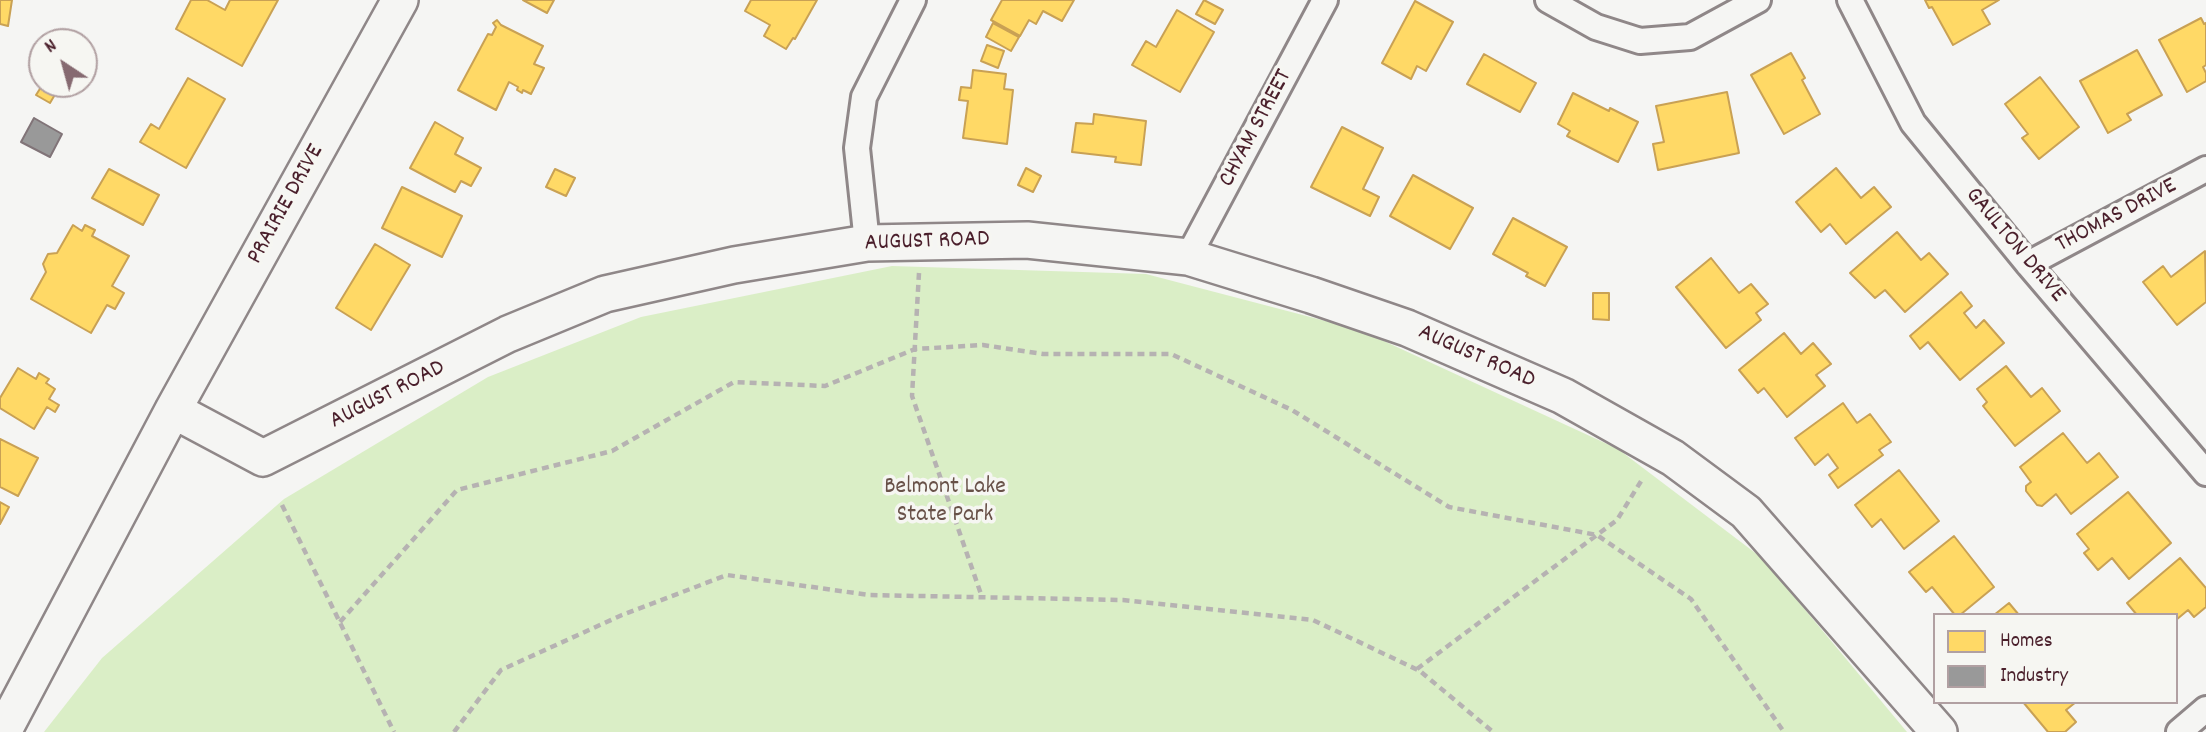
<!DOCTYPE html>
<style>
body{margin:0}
#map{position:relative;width:2206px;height:732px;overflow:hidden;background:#f5f5f3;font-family:Dekko,sans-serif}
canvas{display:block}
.legend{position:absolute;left:1933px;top:613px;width:245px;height:91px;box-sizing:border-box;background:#f6f6f2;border:2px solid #b1a0a2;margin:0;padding:9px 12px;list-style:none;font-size:21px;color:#4a1f2b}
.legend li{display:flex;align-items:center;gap:14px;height:35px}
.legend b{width:35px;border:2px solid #b1a0a2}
.north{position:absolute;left:28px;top:28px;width:70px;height:70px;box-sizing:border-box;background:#f6f6f2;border:2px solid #b1a0a2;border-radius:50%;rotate:324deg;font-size:19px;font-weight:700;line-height:28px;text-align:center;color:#4a1f2b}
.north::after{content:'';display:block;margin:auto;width:24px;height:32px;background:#866a71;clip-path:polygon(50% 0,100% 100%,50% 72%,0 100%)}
</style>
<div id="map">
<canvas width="2206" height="732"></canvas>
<ul class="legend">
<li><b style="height:19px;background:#ffd966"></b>Homes</li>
<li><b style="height:19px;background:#999"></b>Industry</li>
</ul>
<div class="north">N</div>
</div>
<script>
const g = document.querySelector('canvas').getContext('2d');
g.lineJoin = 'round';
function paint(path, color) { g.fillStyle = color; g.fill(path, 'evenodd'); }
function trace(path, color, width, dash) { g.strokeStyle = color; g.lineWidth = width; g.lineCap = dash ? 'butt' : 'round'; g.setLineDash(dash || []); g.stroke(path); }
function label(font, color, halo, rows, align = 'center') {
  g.font = font + ' Dekko,sans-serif'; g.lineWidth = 7; g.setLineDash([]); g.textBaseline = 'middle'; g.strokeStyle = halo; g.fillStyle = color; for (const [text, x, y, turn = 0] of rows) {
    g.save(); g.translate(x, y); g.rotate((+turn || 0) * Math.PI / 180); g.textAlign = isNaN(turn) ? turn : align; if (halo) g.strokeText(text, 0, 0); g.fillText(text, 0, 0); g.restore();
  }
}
paint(new Path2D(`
 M892,266L1146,274L1360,330L1618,449L1762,558L1907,732H44L102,658L284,499L488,377L641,317Z`), '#daeec6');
const homes = new Path2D(`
 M0,0H12L8,26L0,24Z
 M191,0H207L225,10L230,0H278L242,66L176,29Z
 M523,0H554L547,13Z
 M751,0H817L795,39L793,38L786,49L764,36L770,25L745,11Z
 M1002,0H1074L1062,21L1043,11L1036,24L1029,20L1020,36L991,20Z
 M1204,0L1223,10L1215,24L1196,14Z
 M1925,0H1999L1982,10L1990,24L1953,45L1932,7L1929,8Z
 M1415,1L1453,22L1426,71L1417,66L1411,79L1382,63Z
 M1177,10L1214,32L1180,92L1132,65L1146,41L1156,47Z
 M2201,18L2204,24L2206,23V65L2203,67L2206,73V81L2187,92L2159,40Z
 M497,20L501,25L543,46L534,64L544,68L531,94L523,90L522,93L517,90L518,87L509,82L496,110L458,90L488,34L492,35L496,27L493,23Z
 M993,23L1019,37L1011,51L986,37Z
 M987,45L1004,51L998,68L981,61Z
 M2137,50L2162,95L2127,114L2131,120L2108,133L2080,81Z
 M1791,53L1805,78L1802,80L1820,114L1784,134L1751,75Z
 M1484,54L1536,83L1520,112L1467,84Z
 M973,70L1006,74L1004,89L1013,90L1007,144L963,138L968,101L959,100L961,87L971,88Z
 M2040,77L2079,127L2039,159L2022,138L2028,134L2005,104Z
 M188,78L225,99L186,168L140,142L151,124L159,129Z
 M43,84L60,86L50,103L36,95Z
 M1727,92L1739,153L1658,170L1653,144L1664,142L1656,106Z
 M1573,93L1609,111L1610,108L1638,122L1618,162L1567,136L1570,131L1558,124Z
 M1094,114L1146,121L1141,165L1115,162L1116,157L1072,152L1076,123L1093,124Z
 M435,122L463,138L455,154L481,168L471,186L461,181L455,192L410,168Z
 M1342,127L1383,148L1363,189L1379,197L1370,216L1311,187Z
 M1026,168L1041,176L1033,192L1018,185Z
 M1836,168L1861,198L1874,187L1891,207L1846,244L1830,224L1821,232L1796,202Z
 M109,169L159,195L143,225L92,198Z
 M555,169L575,178L566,196L546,187Z
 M1413,175L1473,208L1450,249L1390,216Z
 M402,187L462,216L442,257L382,228Z
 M1513,218L1567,247L1545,286L1526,276L1528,273L1493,254Z
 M73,225L82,231L85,225L95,230L92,236L129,256L112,286L124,293L115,309L107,305L91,333L31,299L46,272L43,264L48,254L57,253Z
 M1897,232L1921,260L1929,253L1948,274L1905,312L1885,290L1875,298L1850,273Z
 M375,244L410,265L371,330L336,308Z
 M2205,251L2206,302L2177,325L2143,282L2163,266L2171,277Z
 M1711,258L1739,293L1751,284L1768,304L1756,313L1761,320L1726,348L1676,287Z
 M1961,292L1972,306L1964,313L1976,328L1984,320L2004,343L1960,380L1928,342L1920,349L1910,336Z
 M1593,293H1609V320L1593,319Z
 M1784,333L1801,354L1813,343L1831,364L1816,375L1825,386L1787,417L1764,388L1758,393L1739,370Z
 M2006,366L2031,397L2042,388L2060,411L2015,446L1983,406L1987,402L1977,389Z
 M18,368L36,379L39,373L49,379L46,383L55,389L49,399L59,405L55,412L47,407L34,429L0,408V398Z
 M1843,403L1857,423L1870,414L1891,442L1879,450L1883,455L1838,488L1829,475L1838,468L1828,454L1815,465L1795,438Z
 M2063,433L2087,463L2099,453L2118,477L2071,514L2056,494L2042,506L2037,505L2026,491V486L2031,482L2020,467Z
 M0,439L38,458L18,496L0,487Z
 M1899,470L1939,521L1904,549L1881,519L1872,527L1855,505Z
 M2128,492L2171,543L2129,579L2112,558L2098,570L2084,553L2089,549L2077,534Z
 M0,502L9,507L0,524Z
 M1954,536L1994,587L1960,615H1955L1932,587L1926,592L1909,572Z
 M2180,558L2206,588V607L2194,617L2188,610L2176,620V615H2137L2127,603Z
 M2009,603L2019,615H1994Z
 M2023,702H2076L2066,710L2076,722L2065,732H2048Z`);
paint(homes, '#ffd966');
trace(homes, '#c9a154', 2);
const industry = new Path2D(`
 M34,118L62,134L50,157L21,142Z`);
paint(industry, '#999');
trace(industry, '#817478', 2);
const street = new Path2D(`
 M1548,0L1596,27L1640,41L1690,37L1758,0
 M1850,0L1913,123L2028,264L2206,473
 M867,243L857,148L864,97L913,0
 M1188,257L1325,0
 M2028,264L2206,169
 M2179,732L2206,709`);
const secondary = new Path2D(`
 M173,410L263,458L508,334L605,294L734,265L867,243L1027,240L1188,257L1311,295L1407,328L1563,396L1673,458L1746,512L1939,732
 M3,732L173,410L400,0`);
trace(street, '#8f8788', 30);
trace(secondary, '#8f8788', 40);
trace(new Path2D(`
 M919,273L912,396L982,597
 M282,505L394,732
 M340,622L457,490L612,451L734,382L825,386L915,349L983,345L1043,354H1171L1292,410L1449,507L1597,535L1691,599L1784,732
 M1417,669L1617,520L1643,478
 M454,732L501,670L622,615L727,575L869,595L1123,600L1313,620L1420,671L1493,732`), '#b6b2b2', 4.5, [7, 5]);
trace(street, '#f5f5f3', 24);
trace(secondary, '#f5f5f3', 35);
label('24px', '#4a1f2b', '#f6f6f2', [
 ["CHYAM STREET",1257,129,-62],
 ["PRAIRIE DRIVE",287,205,-61],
 ["THOMAS DRIVE",2117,217,-28],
 ["AUGUST ROAD",927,243,-2],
 ["GAULTON DRIVE",2014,246,50],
 ["AUGUST ROAD",1476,358,24],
 ["AUGUST ROAD",388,396,-27]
]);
label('24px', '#685148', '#f6f6f2', [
 ["Belmont Lake",945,489],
 ["State Park",945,517]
]);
</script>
